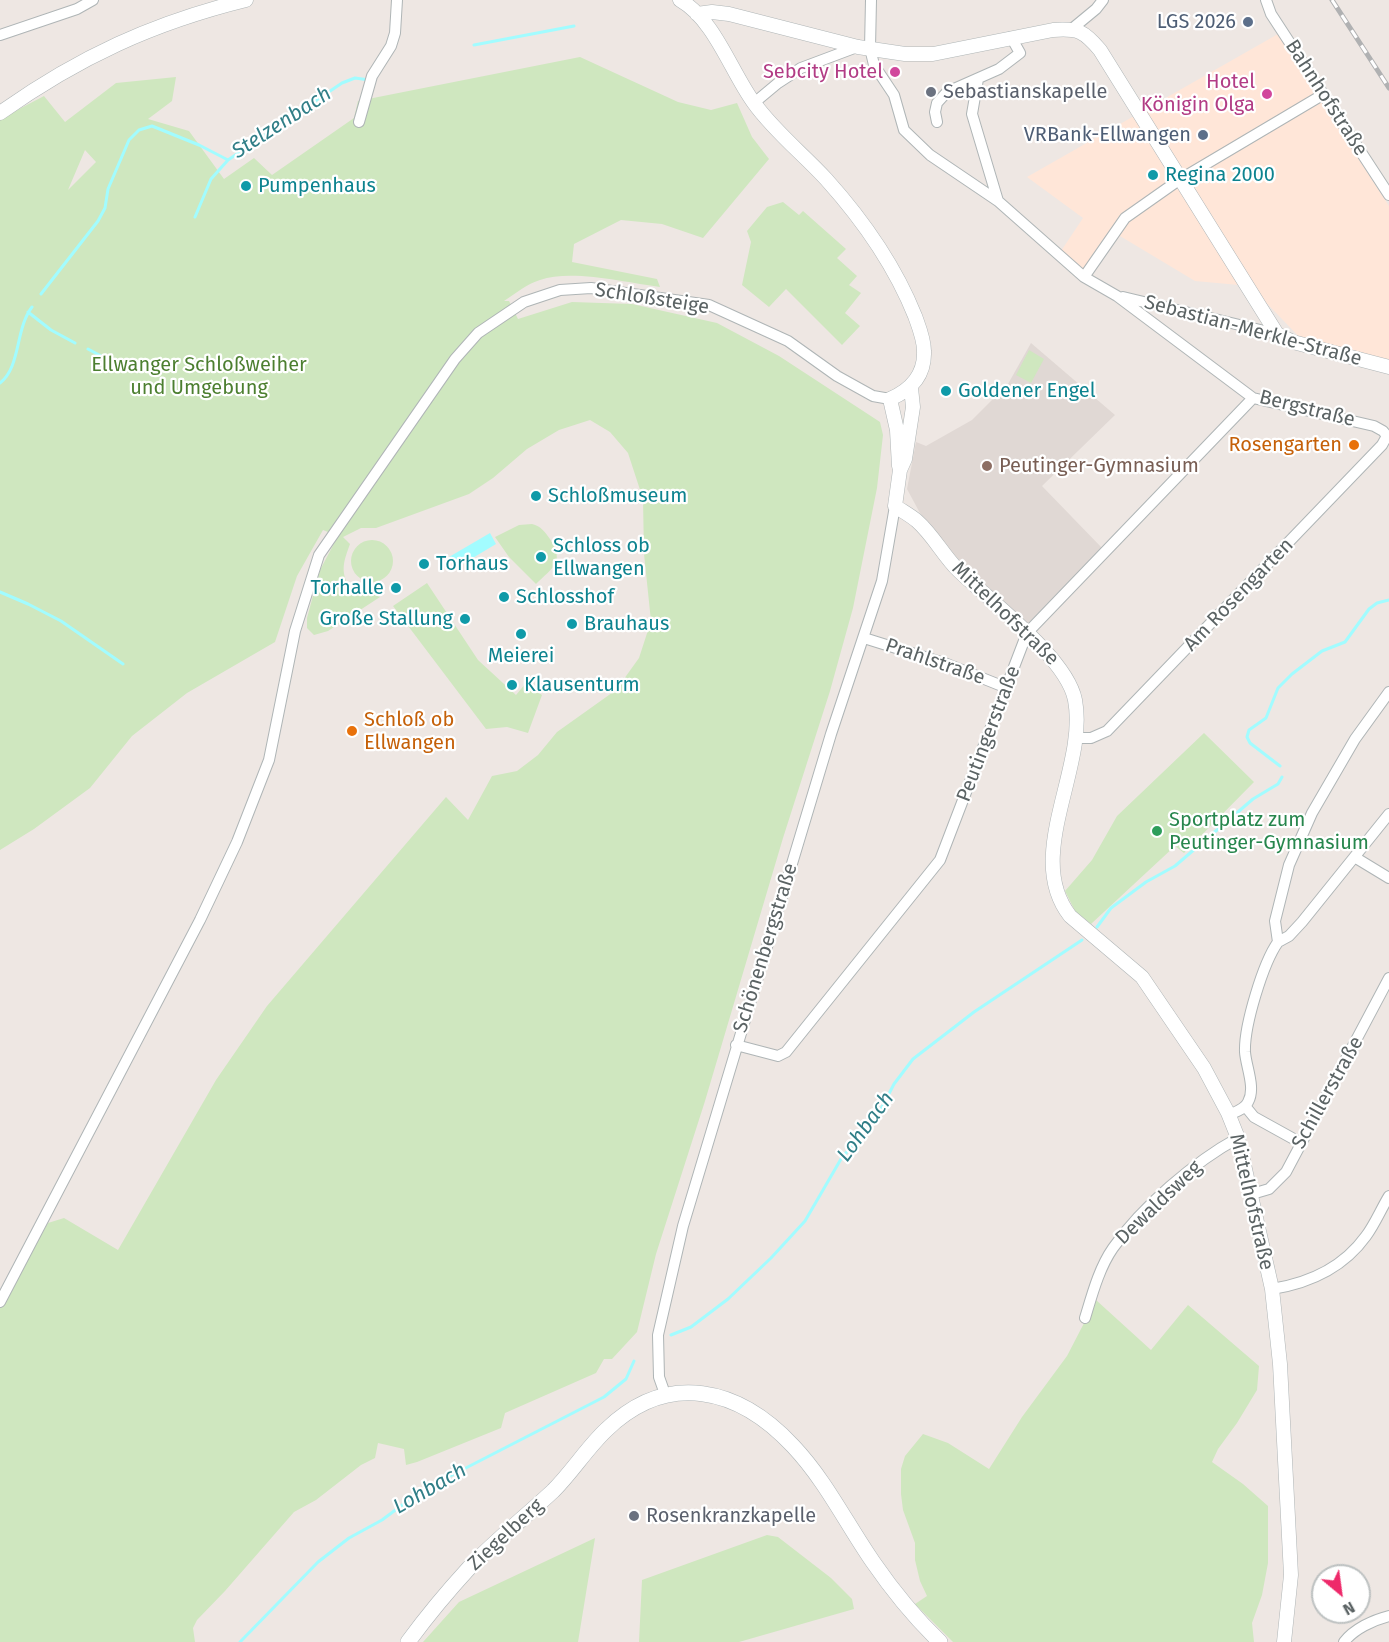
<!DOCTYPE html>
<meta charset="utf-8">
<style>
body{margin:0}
#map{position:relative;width:1389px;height:1642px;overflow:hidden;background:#eee7e3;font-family:"Fira Sans",sans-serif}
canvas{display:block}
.north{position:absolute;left:1311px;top:1564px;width:60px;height:60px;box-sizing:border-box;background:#fff;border:2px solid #bdc1c1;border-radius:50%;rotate:151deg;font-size:16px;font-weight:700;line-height:24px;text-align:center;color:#5b6364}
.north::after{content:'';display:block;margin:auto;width:21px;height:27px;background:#ee296a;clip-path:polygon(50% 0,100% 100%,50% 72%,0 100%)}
</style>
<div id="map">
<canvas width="1389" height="1642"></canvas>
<div class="north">N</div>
</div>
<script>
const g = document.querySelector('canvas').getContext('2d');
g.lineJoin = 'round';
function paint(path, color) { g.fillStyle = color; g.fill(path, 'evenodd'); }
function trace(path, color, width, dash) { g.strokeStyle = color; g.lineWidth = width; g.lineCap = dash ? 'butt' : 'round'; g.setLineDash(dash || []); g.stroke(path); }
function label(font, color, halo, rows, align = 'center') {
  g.font = font + ' "Fira Sans",sans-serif'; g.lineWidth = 4.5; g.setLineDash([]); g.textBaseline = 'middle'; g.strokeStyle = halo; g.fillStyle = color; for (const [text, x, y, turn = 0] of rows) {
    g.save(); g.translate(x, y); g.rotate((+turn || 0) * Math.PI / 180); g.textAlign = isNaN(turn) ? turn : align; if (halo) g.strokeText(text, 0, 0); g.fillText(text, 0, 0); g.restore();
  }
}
paint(new Path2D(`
 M1278,34L1389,206V371L1310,348L1250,286L1195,281L1120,236L1085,280L1057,257L1083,218L1027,177Z`), '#ffe6d8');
paint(new Path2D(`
 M1031,343L1115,415L1042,486L1102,548L1028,625L961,565L921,515L907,489L916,442L926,446L972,420L1008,384Z`), '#e0d8d4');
paint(new Path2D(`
 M580,57L678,102L711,110L737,103L752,137L769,159L703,238L662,224L621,220L574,244L572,262L657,279L660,287C627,283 572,269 540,280C527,284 516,293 504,301H509L518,319L572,302L632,304L717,323L779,356L880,422L883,435L877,488L853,608L830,691L783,838L705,1101L656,1254L637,1332L612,1359H604L596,1373L505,1413L501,1428L417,1462L406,1465L404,1449L378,1443L375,1458L361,1465L316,1500L294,1512L225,1591L197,1620L193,1628L195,1642H0V1307L48,1223L64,1218L118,1250L216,1080L267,1006L446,797L468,820L492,776L517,771L538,755L557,732L616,690L639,658L651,621L644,554L643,499L628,453L610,432L590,420L559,430L527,449L493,478L469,494L376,528H361L343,537L350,544C344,561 340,570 349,587L368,591L375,590L380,597L328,631L314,635L307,628V618L320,570L338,536L323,530L297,576L275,642L187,693L132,736L90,788L34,829L0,850V119L44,96L65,122L116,83L176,77L172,101L148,119L189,131L224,179L254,158L272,175L354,118L358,101ZM85,150L96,162L68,190Z
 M783,202L799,215L803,211L846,249L837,258L857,276L849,285L861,293L845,313L860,326L842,345L786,289L769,307L742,285L751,242L747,231L767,207Z
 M1029,350L1044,359L1031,383L1016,375Z
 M532,524C541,526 545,532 550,539C565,563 553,567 536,584L509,557L495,537L519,525Z
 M351 561a21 21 0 1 1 42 0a21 21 0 1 1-42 0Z
 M427,583L478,660L516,695L526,683L542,695L528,733L507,727L486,729L393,606Z
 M1204,733L1254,782L1184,853L1175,846L1091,924L1075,911L1065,891L1092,860L1117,816Z
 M1096,1300L1151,1350L1188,1305L1259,1366L1257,1390L1237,1423L1218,1449L1212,1462L1243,1484L1268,1506V1563L1262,1595L1252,1623L1254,1642H953L915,1604L927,1596L920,1581L915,1560V1543L903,1510L901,1494V1469L905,1456L923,1434L948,1443L989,1469L1022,1417L1067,1356Z
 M767,1535L778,1537L831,1578L852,1599L854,1609L739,1642H639L642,1580Z
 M595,1538L578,1642H423L459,1602Z`), '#cfe7bf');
paint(new Path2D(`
 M490,533L496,544L456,568L449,557Z`), '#a2fcff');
trace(new Path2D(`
 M474,45L574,26
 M195,217L211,179L228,160
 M41,294L98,221L105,208L108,189L129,140L139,130L152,126L199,145L228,160L342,83L355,78L369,80
 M28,312L51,330L75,343
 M88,349L114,363
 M0,383C21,367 15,329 32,307
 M0,592L28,604L61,621L123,664
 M1280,766L1250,743L1247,737L1249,730L1266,718L1278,688L1292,674L1322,651L1345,642L1369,609L1377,603L1389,600
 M1097,927L1111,908L1146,882L1175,866L1253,799L1278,784L1282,777
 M671,1335L691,1327L728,1299L771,1258L805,1221L841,1159L880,1111L894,1084L913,1059L974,1012L1082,940
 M240,1642L318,1562L349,1538L382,1520L421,1491L604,1397L626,1379L634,1361`), '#a2fcff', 3);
const minor = new Path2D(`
 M871,0L870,48L874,65L894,95L904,130L930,155L998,201L1084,277L1117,296L1253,398L1374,426L1383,431L1387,436L1382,445L1107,731L1091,738H1077
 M1266,0L1271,14L1389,195
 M1073,28L1096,9L1103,0
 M0,35L77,9L93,0
 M978,79L972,114L998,201
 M754,103L778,83L801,68L857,47
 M359,122L372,76L391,46L395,33L397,0
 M937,122L935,112L937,103L947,92L999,69L1020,53L1011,37
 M1084,277L1125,218L1179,180L1324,94
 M1123,297L1277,334
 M864,638L947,664L1007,688
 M1356,858L1389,878
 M1278,942L1289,936L1302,922L1389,814
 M736,1045L778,1056L786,1052L940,860L1027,633L1253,398
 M1245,1106L1254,1117L1301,1143
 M1229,1115C1235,1112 1245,1109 1248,1102C1256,1088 1246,1067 1245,1052C1244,1026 1263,963 1278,942L1275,921L1289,865L1312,813L1355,739L1389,692
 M1252,1194L1269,1189L1286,1172L1389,978
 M1272,1289C1310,1283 1343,1268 1366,1236C1375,1224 1381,1209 1389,1196
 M0,1302L200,920L237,842L269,760L295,631L319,555L455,359L478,333L524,302L560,290L591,288L709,305L788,341L837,376L873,396L890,399
 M1085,1318C1092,1295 1099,1268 1113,1248C1142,1207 1194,1162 1238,1138
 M665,1394L659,1377L658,1335L683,1226L831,734L882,581L895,506
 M1344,1642C1354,1629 1373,1620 1389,1616`);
const tertiary = new Path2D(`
 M680,0C715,20 731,72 754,103C774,131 802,153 826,179C862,219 895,266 915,316C919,327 924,339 924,351C925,375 911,390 890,399L897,430L899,466
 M697,14L712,12L729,14L858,47L905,54H933L1053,30C1078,28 1084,31 1100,50L1277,334L1293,342L1389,367
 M0,113C79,57 153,23 246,0
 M911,388L913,407L905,459L900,470L895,506C902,511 910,515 917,521C933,535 943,555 958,570C990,601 1067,658 1075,700C1088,768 1023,856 1070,916L1142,977L1204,1068L1228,1113L1238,1138L1272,1289L1280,1364L1291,1575L1284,1642`);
const secondary = new Path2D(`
 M408,1642C427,1616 447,1592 469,1568C495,1541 525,1517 553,1491C572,1472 587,1448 606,1430C668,1370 739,1388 793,1446C826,1481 846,1523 873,1562C893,1591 915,1618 940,1642`);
trace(minor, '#afb5b6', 12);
trace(tertiary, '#afb5b6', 15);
trace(secondary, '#aeb5b7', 16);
trace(minor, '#fff', 10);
trace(tertiary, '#fff', 14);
trace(secondary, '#fff', 15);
const rail = new Path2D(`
 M1332,0L1389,88`);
trace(rail, '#b0b1b2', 5);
trace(rail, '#fff', 3, [9]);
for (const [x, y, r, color] of [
 [1248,22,6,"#5c6f8a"],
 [895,72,6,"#d1479c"],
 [931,92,6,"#6b7280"],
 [1267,94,6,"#d1479c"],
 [1203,135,6,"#5c6f8a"],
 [1153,175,6,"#0f9aa8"],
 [246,186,6,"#0f9aa8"],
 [946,391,6,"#0f9aa8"],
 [1354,445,6,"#e8710a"],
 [987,466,6,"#8d6e63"],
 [536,496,6,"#0f9aa8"],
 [541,557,6,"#0f9aa8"],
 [424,564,6,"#0f9aa8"],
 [396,588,6,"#0f9aa8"],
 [504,597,6,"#0f9aa8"],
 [465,619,6,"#0f9aa8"],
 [572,624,6,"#0f9aa8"],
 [521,634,6,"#0f9aa8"],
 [512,685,6,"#0f9aa8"],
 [352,731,6,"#e8710a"],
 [1157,831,6,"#2e9e5b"],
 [634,1516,6,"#6b7280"]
]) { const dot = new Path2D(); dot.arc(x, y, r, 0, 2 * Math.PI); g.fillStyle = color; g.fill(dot); trace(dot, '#fff', 2); }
label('20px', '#4e5e75', '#fff', [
 ["LGS 2026",1236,22],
 ["VRBank-Ellwangen",1191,135]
], 'right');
label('20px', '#b23c85', '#fff', [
 ["Sebcity Hotel",883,72],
 ["Hotel",1255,82],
 ["Königin Olga",1255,105]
], 'right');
label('20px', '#5b616d', '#fff', [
 ["Sebastianskapelle",943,92],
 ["Rosenkranzkapelle",646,1516]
], 'left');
label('20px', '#5b6364', '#fff', [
 ["Bahnhofstraße",1326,98,57],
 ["Schloßsteige",652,299,9],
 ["Sebastian-Merkle-Straße",1253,331,15],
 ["Bergstraße",1307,409,14],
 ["Am Rosengarten",1239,595,-46],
 ["Mittelhofstraße",1005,614,44],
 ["Prahlstraße",935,662,19],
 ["Peutingerstraße",989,734,-69],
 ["Schönenbergstraße",766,948,-73],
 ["Schillerstraße",1328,1093,-61],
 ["Mittelhofstraße",1251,1202,77],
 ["Dewaldsweg",1159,1203,-44],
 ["Ziegelberg",506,1535,-43]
]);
label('20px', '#0d838f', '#fff', [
 ["Regina 2000",1165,175],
 ["Pumpenhaus",258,186],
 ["Goldener Engel",958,391],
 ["Schloßmuseum",548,496],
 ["Schloss ob",553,546],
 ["Ellwangen",553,569],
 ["Torhaus",436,564],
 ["Torhalle",384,588,"right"],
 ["Schlosshof",516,597],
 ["Große Stallung",453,619,"right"],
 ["Brauhaus",584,624],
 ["Meierei",521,656,"center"],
 ["Klausenturm",524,685]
], 'left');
label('20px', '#4c7f30', '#fff', [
 ["Ellwanger Schloßweiher",199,365],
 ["und Umgebung",199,388]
]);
label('20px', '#c56008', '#fff', [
 ["Rosengarten",1342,445],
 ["Schloß ob",364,720,"left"],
 ["Ellwangen",364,743,"left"]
], 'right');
label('20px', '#785e54', '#fff', [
 ["Peutinger-Gymnasium",999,466]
], 'left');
label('20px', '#27864d', '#fff', [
 ["Sportplatz zum",1169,820],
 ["Peutinger-Gymnasium",1169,843]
], 'left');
label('italic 21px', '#307e87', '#fff', [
 ["Stelzenbach",282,123,-33],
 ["Lohbach",866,1127,-54],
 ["Lohbach",430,1489,-30]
]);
</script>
